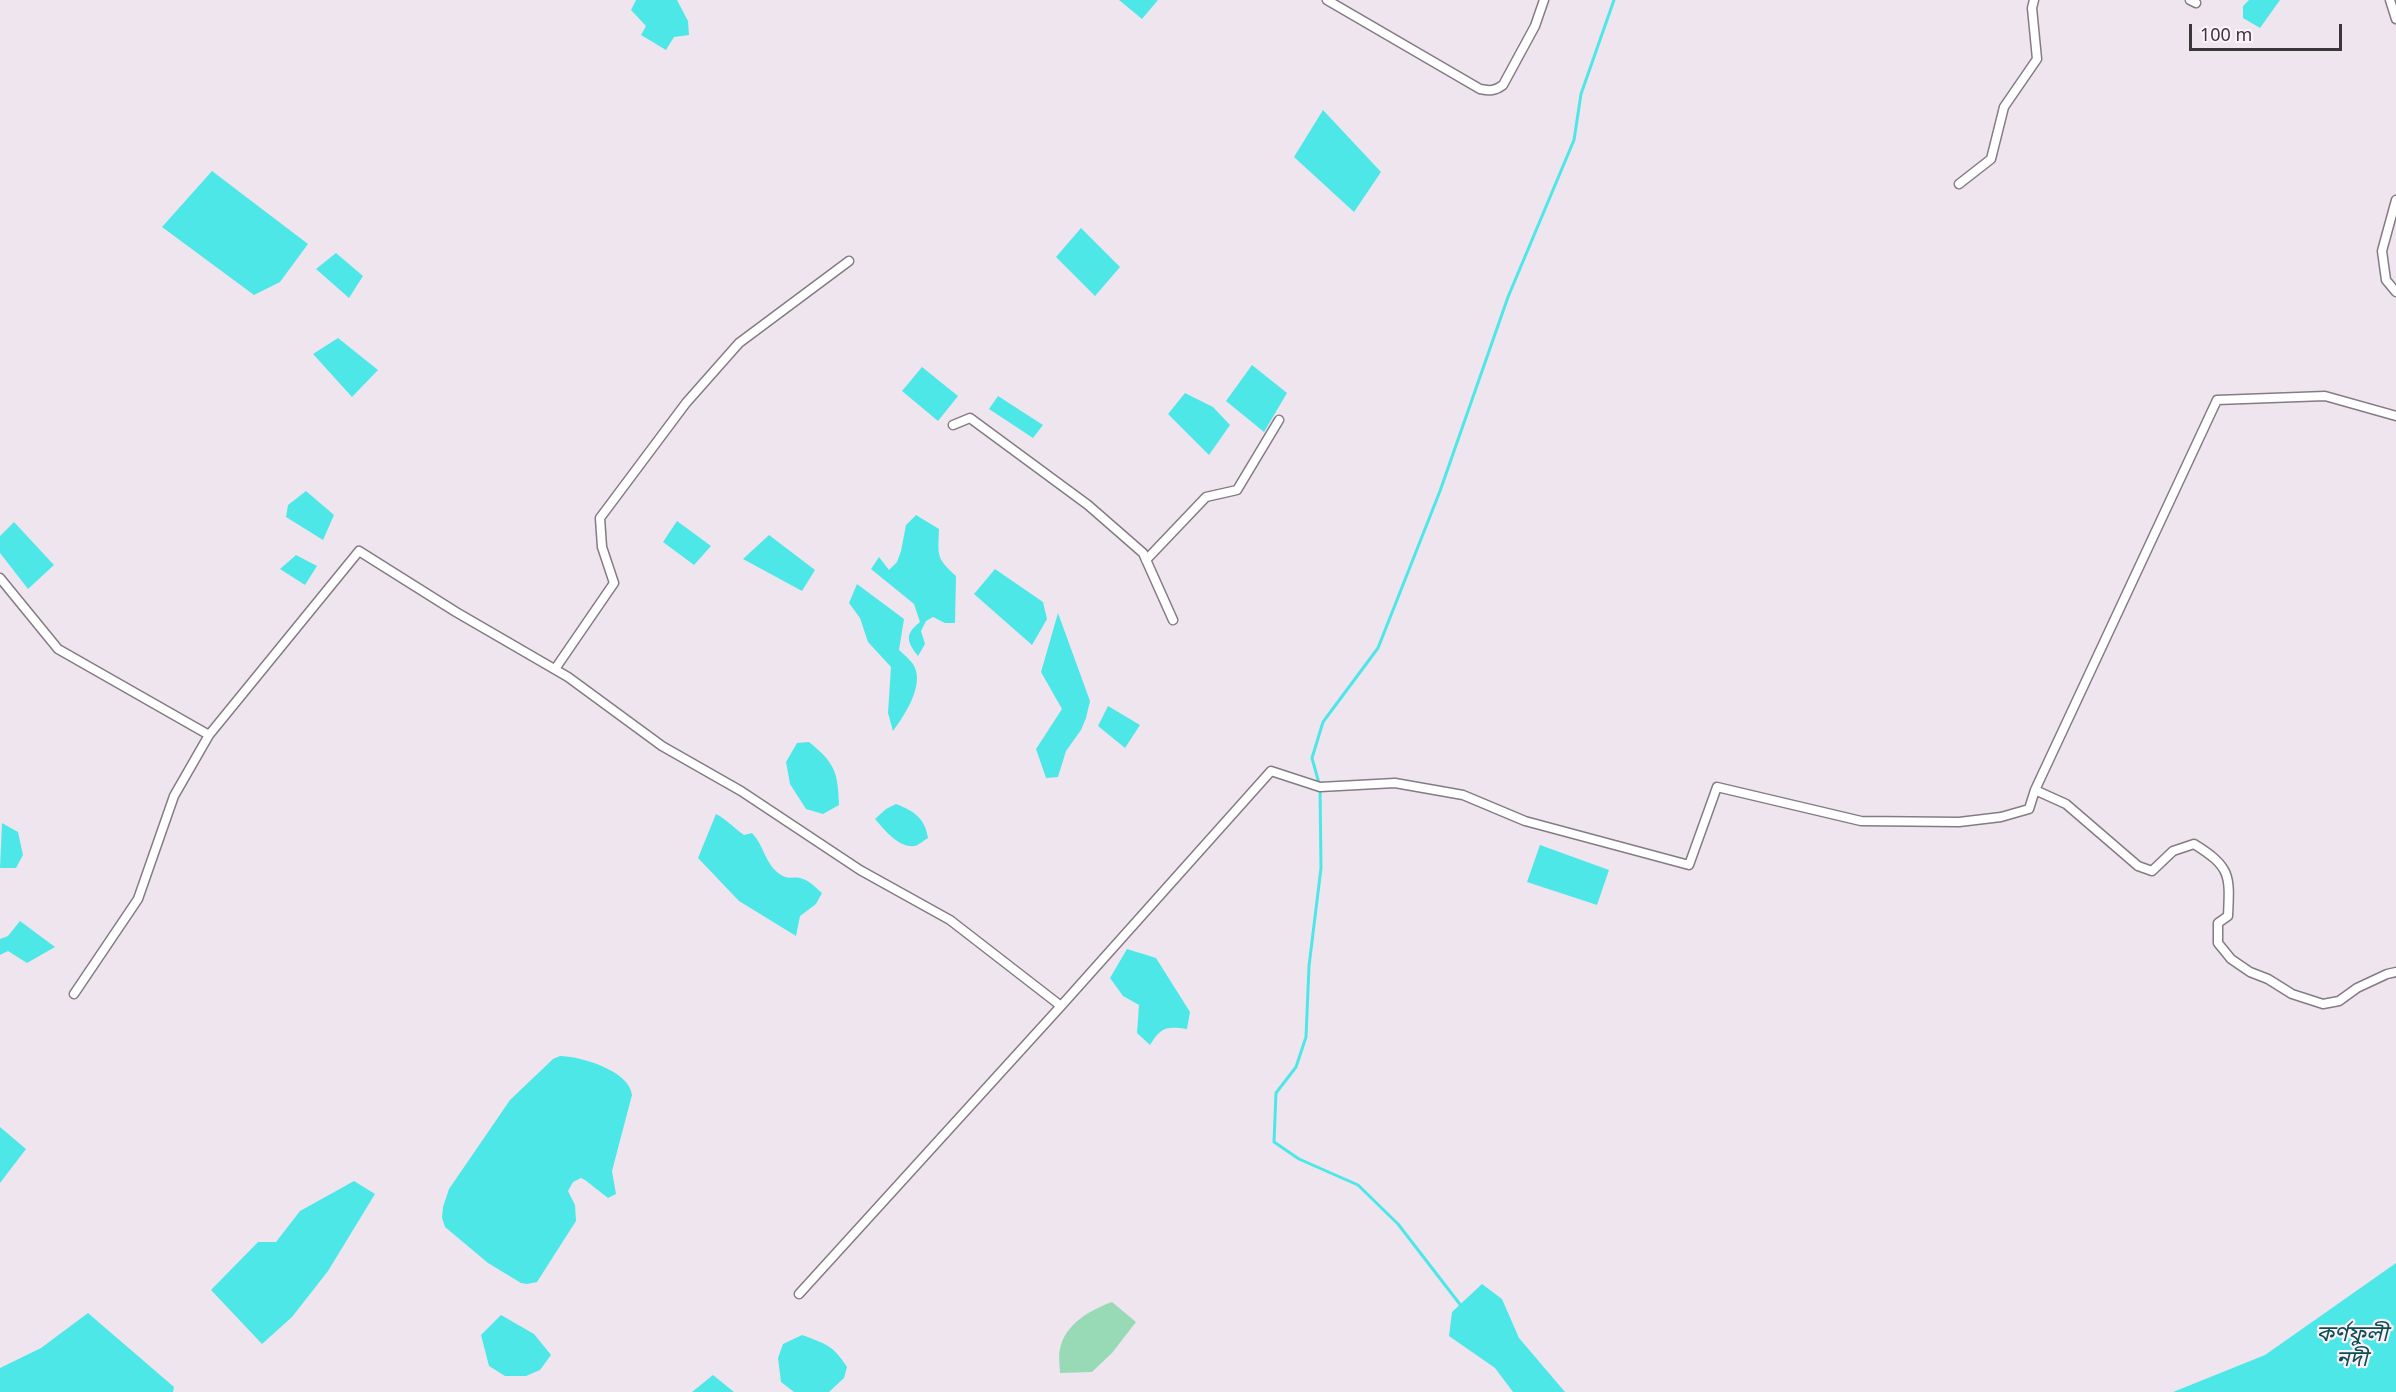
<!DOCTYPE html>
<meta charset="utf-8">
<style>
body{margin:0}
#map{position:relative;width:2396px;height:1392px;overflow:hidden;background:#efe5ef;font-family:"Noto Sans",sans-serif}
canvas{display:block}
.scale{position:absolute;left:2189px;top:24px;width:153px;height:27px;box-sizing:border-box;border:3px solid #3a363a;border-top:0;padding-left:8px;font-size:18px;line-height:21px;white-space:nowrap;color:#3a363a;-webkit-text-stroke:4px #fdf2fc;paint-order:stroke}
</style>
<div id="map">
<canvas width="2396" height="1392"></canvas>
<div class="scale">100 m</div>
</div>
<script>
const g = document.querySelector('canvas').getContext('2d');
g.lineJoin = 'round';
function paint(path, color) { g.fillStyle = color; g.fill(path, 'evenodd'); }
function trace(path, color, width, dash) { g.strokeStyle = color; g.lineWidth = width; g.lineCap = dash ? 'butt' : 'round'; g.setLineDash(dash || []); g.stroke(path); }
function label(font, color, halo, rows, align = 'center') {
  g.font = font + ' "Noto Sans","Noto Sans Bengali",sans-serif'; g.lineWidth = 4.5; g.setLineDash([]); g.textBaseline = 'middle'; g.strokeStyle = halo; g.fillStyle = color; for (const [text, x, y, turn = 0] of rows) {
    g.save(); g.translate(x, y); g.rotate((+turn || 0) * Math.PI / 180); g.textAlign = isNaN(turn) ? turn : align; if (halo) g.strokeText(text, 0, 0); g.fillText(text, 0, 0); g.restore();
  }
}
paint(new Path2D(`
 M1112,1302L1136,1322L1112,1353L1092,1372L1060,1373C1060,1366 1058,1356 1060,1349C1065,1324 1090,1310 1112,1302Z`), '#99dab6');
paint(new Path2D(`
 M636,0H677L688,21L689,35L674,37L666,50L641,35L646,26L631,10Z
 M1119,0H1158L1142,19Z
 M2249,0H2280L2260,28L2243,18V6Z
 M1323,110L1381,172L1354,212L1294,157Z
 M212,171L308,244L280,282L254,295L162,227Z
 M1081,228L1120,267L1095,296L1056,257Z
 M336,253L363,276L349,298L316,269Z
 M338,338L378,370L352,397L313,354Z
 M1252,365L1287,393L1264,432L1226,401Z
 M922,367L958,396L938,421L902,391Z
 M1185,393L1213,407L1230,425L1209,455L1168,414Z
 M998,396L1043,425L1033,438L989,409Z
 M306,491L334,515L323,540L286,517L288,505Z
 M916,515L939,529C938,556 936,558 956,576L955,623H945L933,617L926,621L921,631L925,644L918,656C906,641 905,634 920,622L914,604L871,569L879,557L889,570L897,562L901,551L906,525Z
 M677,521L711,546L694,565L663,542Z
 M14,522L54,565L28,589L0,553V536Z
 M769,535L815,570L802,591L743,559Z
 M296,555L317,566L305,585L280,569Z
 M995,569L1043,602L1047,619L1032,645L974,594Z
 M857,584L904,619L899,650C904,654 909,659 913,664C926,684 904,716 893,731L888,713L891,667L868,642L860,618L849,603Z
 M1058,613L1090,701L1086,718L1081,730L1066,751L1058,777L1046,778L1036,749L1062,709L1041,672Z
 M1108,706L1140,725L1125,748L1098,726Z
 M809,742C835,763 838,772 839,805L823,814L806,809L790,784L786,762L797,743Z
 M896,804C914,811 925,818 928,838C924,840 919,845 915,846C898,848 885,830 875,819L886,809Z
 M716,814C726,819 734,828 744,835L752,833C763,844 765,862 777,872C789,882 793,875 803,879C810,881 817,889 822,893L816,904L800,916L796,936L739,901L698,858Z
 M2,823L18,832L23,855L16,868H0Z
 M1540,845L1609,870L1597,905L1527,882Z
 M20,921L55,947L27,963L8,951L0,955V939L8,936Z
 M1127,949L1156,958L1190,1012L1187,1029C1166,1026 1161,1027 1150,1045L1137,1033L1139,1005L1123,996L1110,978Z
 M560,1056C580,1056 630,1071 632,1095L612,1171L616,1194L608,1198L585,1180L581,1178L573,1182L568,1191L575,1205L576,1221L537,1282L527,1284L521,1283L488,1263L445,1227L442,1218L443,1207L449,1189L510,1100L553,1059Z
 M0,1127L26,1149L0,1183Z
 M354,1181L375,1194L328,1271L292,1317L262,1344L211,1290L258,1242H276L300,1211Z
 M2396,1263V1392H2173L2265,1355Z
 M1482,1284L1502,1299L1519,1338L1565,1392H1513L1495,1368L1449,1336L1452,1312Z
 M88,1313L174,1387L173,1392H0V1368L41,1348Z
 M501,1315L534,1334L551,1355L540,1370L526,1376H505L489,1366L481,1335Z
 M802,1335C826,1344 833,1345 847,1367L844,1378L829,1392H794L781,1382L778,1358L783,1344Z
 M713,1375L734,1392H692Z`), '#4ee7e8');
trace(new Path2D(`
 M1462,1307L1398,1224L1358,1185L1299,1159L1274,1142L1276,1093L1296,1067L1306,1037L1309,966L1321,868L1320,787L1312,758L1323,722L1378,648L1440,491L1508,297L1574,140L1581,94L1614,0`), '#4ee7e8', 3);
const street = new Path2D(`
 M1327,0L1480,89C1490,91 1495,91 1503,85L1535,26L1544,0
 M2190,0L2196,3
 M2390,0L2396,19
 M1959,184L1991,159L2004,107L2037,59L2032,8L2034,0
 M2396,200L2382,251L2386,280L2396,292
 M953,425L970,418L1088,505L1143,553L1173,620
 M1146,560L1206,497L1237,490L1279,420
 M0,578L58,649L209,735L359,551L456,612L568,677L662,746L741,791L860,870L950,920L1061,1006
 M555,669L614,583L602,547L600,518L686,403L739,343L849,261
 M2035,790L2066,804L2138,866L2152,871L2173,851L2194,844C2231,867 2230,875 2228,916L2218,923V943L2231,959L2250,972L2268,979L2292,994L2323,1004L2339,1001L2357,988L2387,974L2396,972
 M74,994L138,899L174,796L209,735
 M799,1294L1061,1006L1271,771L1320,787L1395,783L1463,795L1525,821L1689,865L1717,787L1861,821L1959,822L2001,817L2029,809L2035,790L2217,400L2325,396L2396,416`);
trace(street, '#847b84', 11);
trace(street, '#fff', 8);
label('italic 22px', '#0b4f50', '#fdf2fc', [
 ["কর্ণফুলী",2352,1335],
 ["নদী",2352,1360]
]);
</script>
